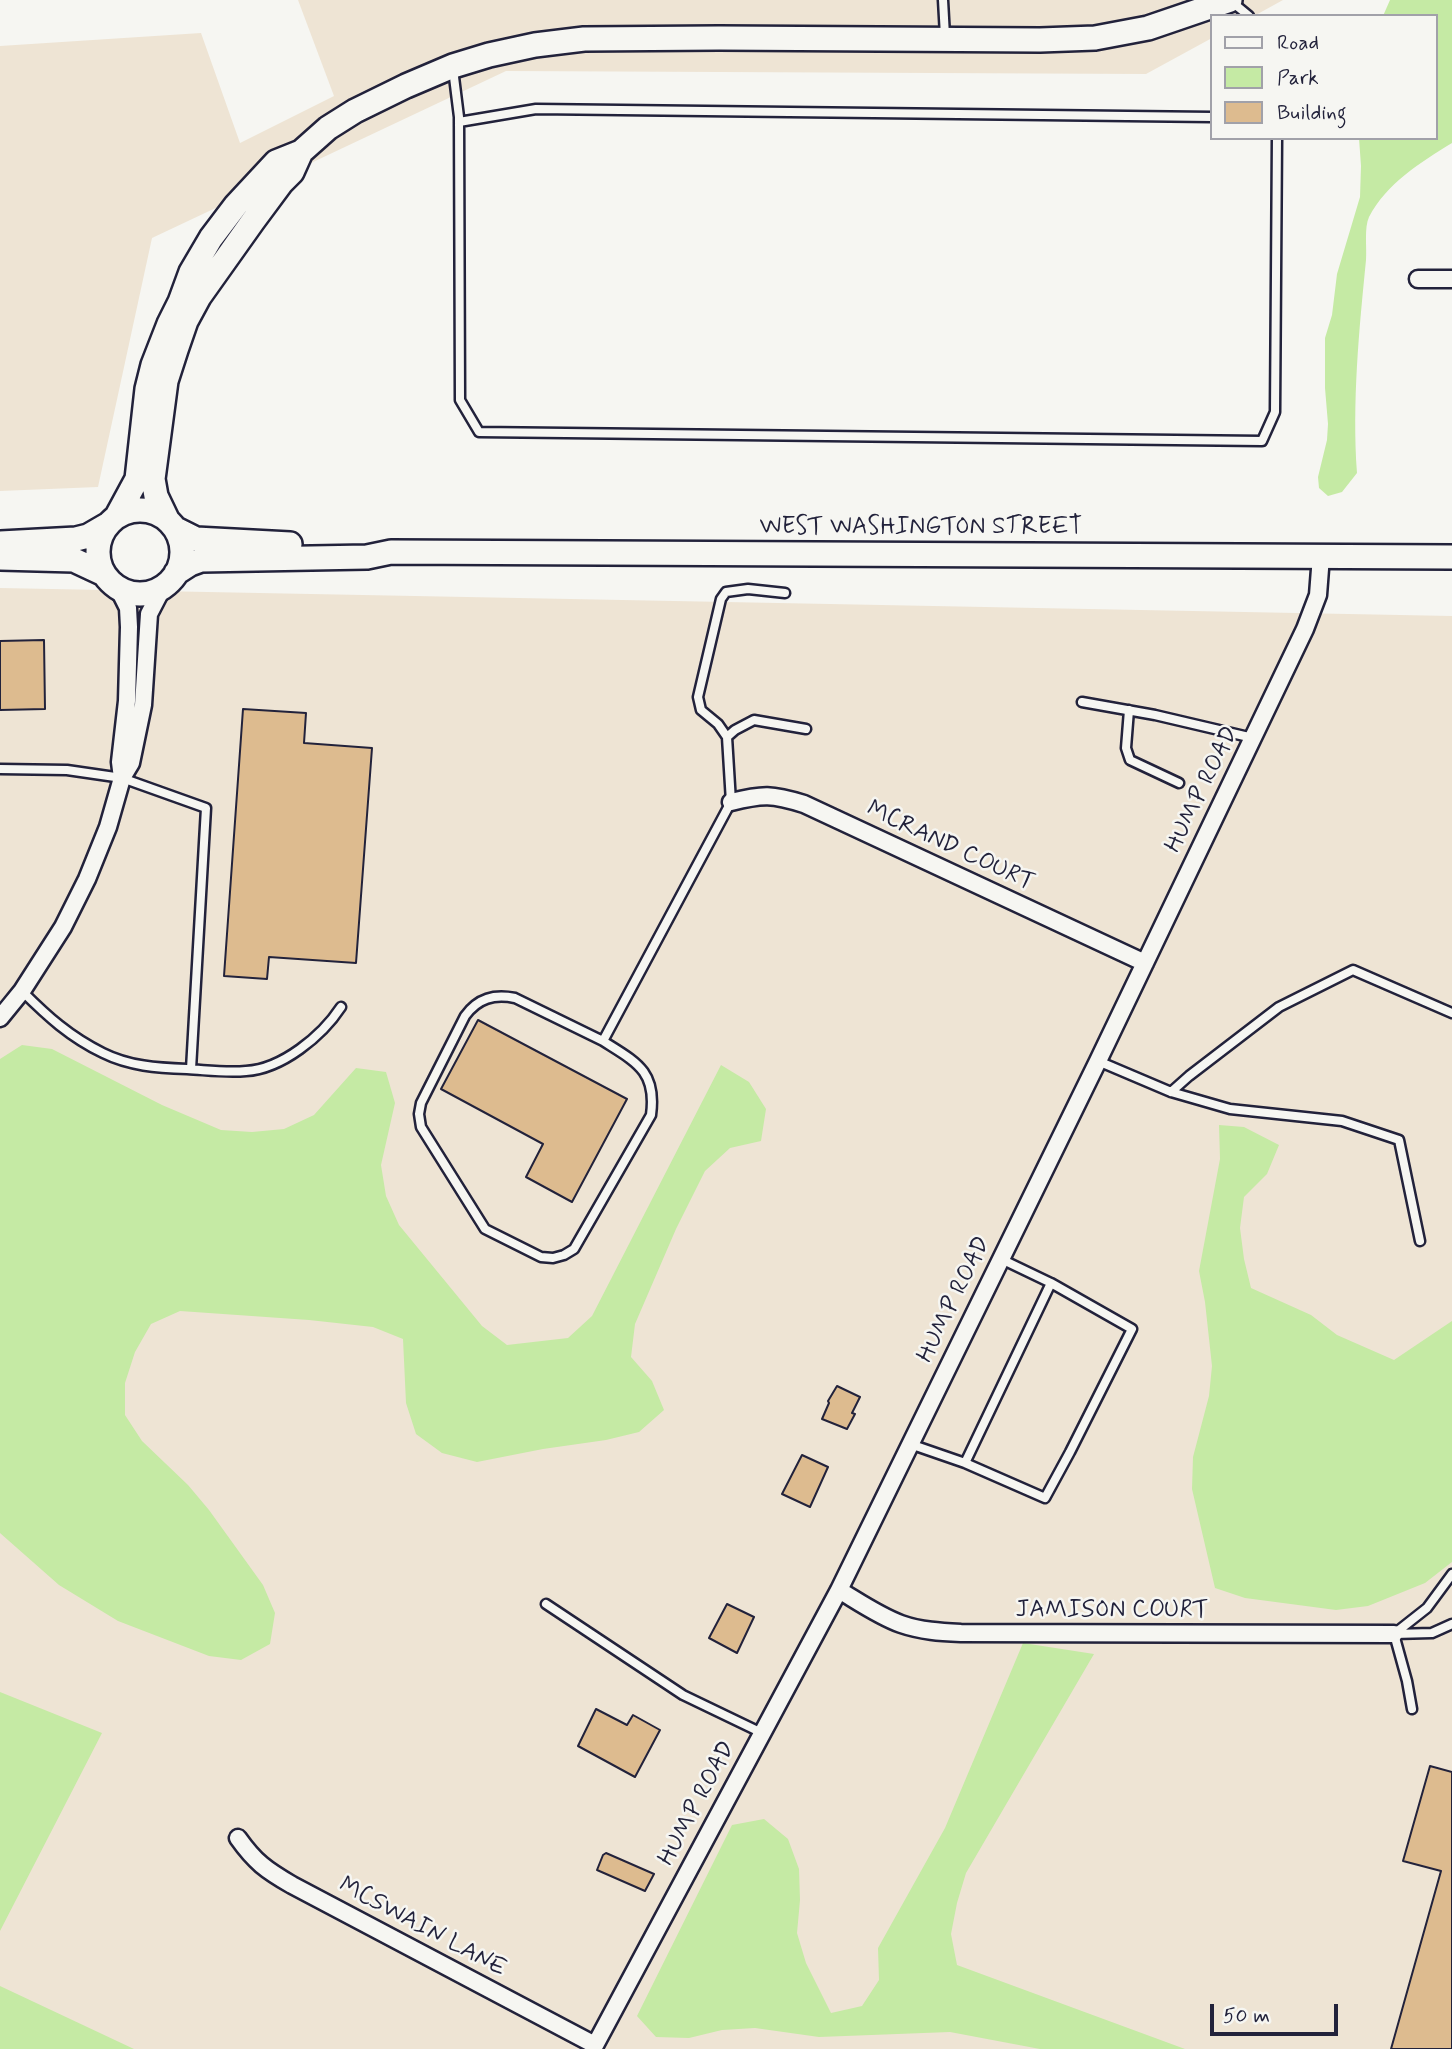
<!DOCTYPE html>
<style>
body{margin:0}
#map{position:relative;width:1452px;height:2049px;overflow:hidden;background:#f6f6f2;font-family:Mynerve,sans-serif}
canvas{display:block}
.legend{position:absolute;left:1210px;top:14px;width:228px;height:126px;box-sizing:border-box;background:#f6f6f2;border:2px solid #a1a1a9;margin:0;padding:9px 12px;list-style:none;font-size:21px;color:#22223b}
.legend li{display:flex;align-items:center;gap:14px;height:35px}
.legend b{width:35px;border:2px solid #a1a1a9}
.scale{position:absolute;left:1210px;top:2004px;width:128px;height:32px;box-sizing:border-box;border:4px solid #22223b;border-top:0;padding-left:9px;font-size:21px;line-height:24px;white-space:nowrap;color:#22223b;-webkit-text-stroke:5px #f6f6f2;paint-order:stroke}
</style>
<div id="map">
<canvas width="1452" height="2049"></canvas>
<ul class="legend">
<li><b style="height:9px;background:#f6f6f2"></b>Road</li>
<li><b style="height:19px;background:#c5eaa4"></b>Park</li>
<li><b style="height:19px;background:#ddbb8f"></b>Building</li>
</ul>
<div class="scale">50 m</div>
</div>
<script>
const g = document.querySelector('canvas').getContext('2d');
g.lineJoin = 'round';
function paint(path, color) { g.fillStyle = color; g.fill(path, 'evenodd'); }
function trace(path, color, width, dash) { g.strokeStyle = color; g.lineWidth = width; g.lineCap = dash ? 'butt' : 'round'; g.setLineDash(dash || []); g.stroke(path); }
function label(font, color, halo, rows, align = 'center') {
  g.font = font + ' Mynerve,sans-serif'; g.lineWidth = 5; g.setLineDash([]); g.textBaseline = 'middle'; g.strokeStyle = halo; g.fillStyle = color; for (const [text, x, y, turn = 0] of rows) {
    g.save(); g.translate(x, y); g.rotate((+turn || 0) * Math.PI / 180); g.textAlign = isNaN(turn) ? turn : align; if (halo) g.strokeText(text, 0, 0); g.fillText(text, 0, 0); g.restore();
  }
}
paint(new Path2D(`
 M298,0H1283L1254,16H1212V38L1146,74L506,71L152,238L98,487L0,491V46L201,33L240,143L334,96Z
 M0,588L1452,616V2049H0Z`), '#eee4d4');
paint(new Path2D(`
 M1390,0H1452V143C1421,162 1386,184 1369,217C1364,228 1367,247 1366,260C1359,330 1352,403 1357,473L1342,492L1328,496L1319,488L1318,477L1327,440L1328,424L1325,388V338L1332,315L1337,274L1360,197L1361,166L1359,138H1436V16H1383Z
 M22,1045L52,1049L162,1105L221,1130L252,1132L284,1129L314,1115L356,1068L386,1072L395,1103L381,1165L386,1196L399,1225L482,1326L507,1345L568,1338L592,1316L721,1065L749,1082L766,1109L761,1141L730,1148L705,1171L676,1229L635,1324L631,1357L652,1381L664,1410L639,1432L606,1440L543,1449L477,1462L442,1453L416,1434L406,1403L403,1339L373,1327L309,1320L180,1311L151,1324L135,1352L125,1383V1415L142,1441L188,1485L209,1510L263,1585L275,1613L270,1644L241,1660L209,1656L118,1621L59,1585L0,1533V1059Z
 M1219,1125L1244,1127L1279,1145L1267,1174L1244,1197L1240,1228L1244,1259L1251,1288L1311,1315L1337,1335L1394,1360L1452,1321V1562L1425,1583L1368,1606L1336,1610L1245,1598L1215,1588L1192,1489L1193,1457L1209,1396L1212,1366L1205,1302L1199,1271L1220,1159Z
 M1023,1643L1094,1654L966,1873L957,1903L951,1934L957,1965L1185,2049H1040L950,2032L819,2037L755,2028L722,2030L689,2038L656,2037L637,2016L732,1825L764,1819L788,1839L799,1869L800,1900L797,1933L806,1963L831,2013L862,2006L879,1980L878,1948L945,1828Z
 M0,1692L102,1733L0,1931Z
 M0,1986L134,2049H0Z`), '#c5eaa4');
const building = new Path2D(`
 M44,640L45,709L0,710V641Z
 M243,709L306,713L304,743L372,748L356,963L269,957L267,979L224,976Z
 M478,1020L627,1099L572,1202L526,1177L543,1144L441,1089Z
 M837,1386L860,1397L852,1413L855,1414L847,1429L822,1419L829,1403L828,1401Z
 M802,1455L828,1467L810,1507L782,1494Z
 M727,1604L754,1617L737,1653L709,1638Z
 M596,1709L627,1725L633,1715L660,1730L635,1777L578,1746Z
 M1430,1766L1452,1772V2049H1391L1441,1871L1403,1861Z
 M606,1853L654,1874L645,1891L597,1870L603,1855Z`);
paint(building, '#ddbb8f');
trace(building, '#22223b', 2);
const lane = new Path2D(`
 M943,0L945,36
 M1232,2L1249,16
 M453,69L459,117L460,400L479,432L1262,441L1275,412L1277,138
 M459,122L536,109L1212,117
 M1082,702L1155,715L1253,738
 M1129,710L1126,748L1130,760L1179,783
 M727,737L735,730L754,720L806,729
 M0,769L67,770L122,778L206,808L191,1069
 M22,991C47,1016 70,1037 103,1053C129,1066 157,1068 187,1069C206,1070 226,1073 246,1071C282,1069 322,1036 341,1007
 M603,1041C636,1062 657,1071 651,1115L574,1249L564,1255L553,1258L541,1257L485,1229L421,1127L419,1114L421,1103L465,1016C478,998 494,994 515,998L603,1041L731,802L727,737L718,724L701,710L698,697L721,599L726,592L748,589L785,593
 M1098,1061L1171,1092L1230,1109L1342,1121L1399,1140L1420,1241
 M1171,1092L1189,1076L1279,1007L1353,970L1452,1013
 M910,1444L965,1463L1051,1283L1001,1259
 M965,1463L1045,1498L1070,1452L1132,1329L1051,1283
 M546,1604L683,1695L762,1733
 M1394,1634L1427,1608L1452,1574
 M1394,1634L1407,1681L1412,1709
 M1394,1634L1432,1633L1452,1624`);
const street = new Path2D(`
 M1418,279H1452
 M118,588L128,608L129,627L127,701L120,762L122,778
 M731,802C763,794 772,794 804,804L1145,963
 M0,1018L22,991L63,927L87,879L108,827L122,778L131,763L143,705L149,614L163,587
 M839,1590C859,1602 879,1616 901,1624C921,1631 941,1632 961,1633L1394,1634
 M238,1838C255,1862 266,1870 292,1885L595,2045
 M593,2049L839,1590L1098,1061L1305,629L1318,595L1321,556`);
const secondary = new Path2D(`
 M98 552a42 42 0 1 1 84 0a42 42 0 1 1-84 0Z
 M117,516L137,479L147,389L153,365L169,324L180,302L191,272L211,238L236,205L276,162L301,152L328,128L355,111L406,86L453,66L489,55L535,45L584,39L719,38L1040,40L1095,38L1148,28L1230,0
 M167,519L156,496L153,479L166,381L176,350L186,321L199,297L253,221L282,182L292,172L301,152
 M176,529L196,539L290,544
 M0,543L76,539L88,536L107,525
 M0,558L74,560L104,574
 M176,573L190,564L201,560L367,557L391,552L1452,557`);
trace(lane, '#22223b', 13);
trace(street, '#22223b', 21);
trace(secondary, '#22223b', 28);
trace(lane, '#f6f6f2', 8);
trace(street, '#f6f6f2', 16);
trace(secondary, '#f6f6f2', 23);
label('24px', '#22223b', '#f6f6f2', [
 ["WEST WASHINGTON STREET",921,528],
 ["HUMP ROAD",1203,790,-64],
 ["MCRAND COURT",950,847,25],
 ["HUMP ROAD",955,1300,-64],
 ["JAMISON COURT",1112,1611],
 ["HUMP ROAD",698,1804,-62],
 ["MCSWAIN LANE",422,1928,28]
]);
</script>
